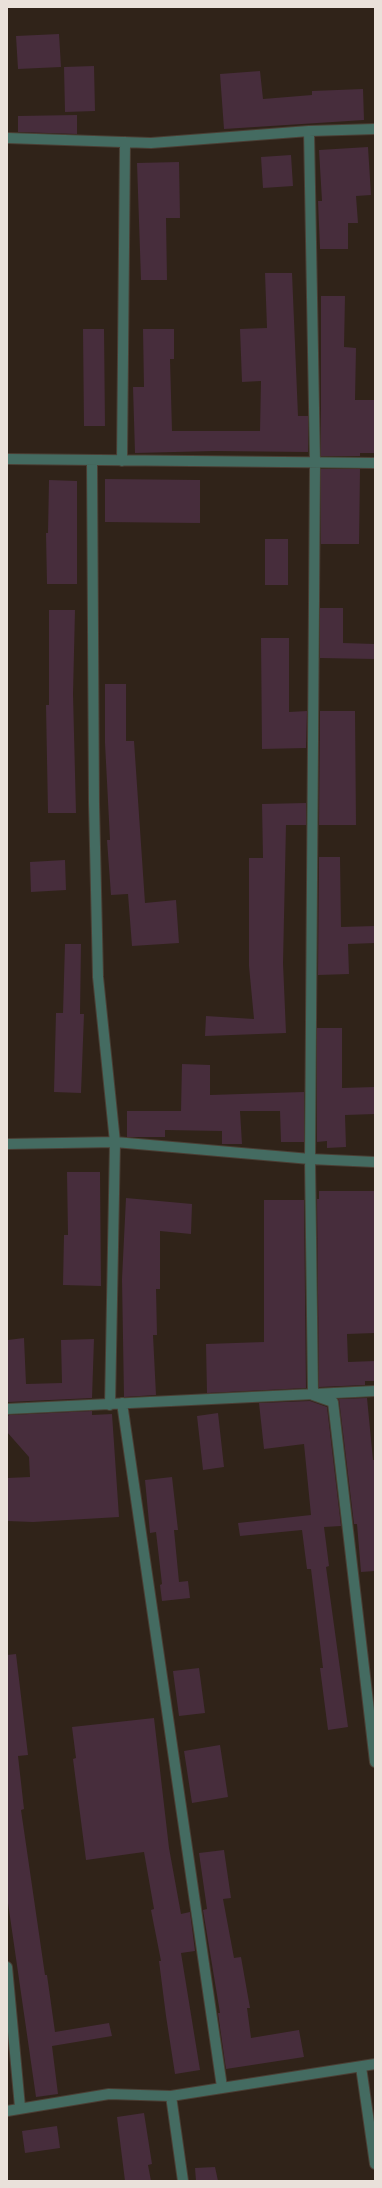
<!DOCTYPE html>
<style>
body{margin:0}
#map{position:relative;width:382px;height:2188px;overflow:hidden;background:#302319;font-family:Ubuntu,sans-serif}
canvas{display:block}
.frame{position:absolute;inset:0;border:8px solid #eae1da;pointer-events:none}
</style>
<div id="map">
<canvas width="382" height="2188"></canvas>
<div class="frame"></div>
</div>
<script>
const g = document.querySelector('canvas').getContext('2d');
g.lineJoin = 'round';
function paint(path, color) { g.fillStyle = color; g.fill(path, 'evenodd'); }
function trace(path, color, width, dash) { g.strokeStyle = color; g.lineWidth = width; g.lineCap = dash ? 'butt' : 'round'; g.setLineDash(dash || []); g.stroke(path); }
paint(new Path2D(`
 M59,34L61,67L18,69L16,36Z
 M94,66L95,111L65,112L64,67Z
 M260,71L263,99L312,95V91L363,89L364,120L224,129L220,74Z
 M77,115V134L18,132V116Z
 M368,147L371,195L356,196L358,223H348V249H320L318,201H322L319,150Z
 M291,155L293,186L263,188L261,157Z
 M179,162L180,218H166L167,280H141L137,163Z
 M265,273H292L298,416H308V452L214,451L135,453L133,387H144L143,329H174V359H170L172,431H260L261,381L242,382L240,329L267,328Z
 M321,296H345L344,347L356,348L355,400H375V453H360V456H321Z
 M83,329H104L105,426H84Z
 M321,469H360L359,544H321Z
 M105,479L200,480V523L105,522Z
 M49,480L77,481V584H47L46,533H48Z
 M265,539H288V585H265Z
 M320,608H343V643L375,644V659L320,658Z
 M49,610H75L73,694L76,813H48L46,705H49Z
 M261,638H289V712L307,711L306,748L262,749Z
 M105,684H126V741H134L145,903L176,900L179,943L132,946L128,894L111,895L107,840H110L105,743Z
 M320,711H355L356,825H319Z
 M306,803V825H286L283,963L286,1033L205,1036L206,1016L254,1019L249,966V858H263L262,804Z
 M319,857H340L341,927L375,926V943L348,944L349,974L318,975Z
 M65,860L66,890L31,892L30,862Z
 M65,944H81L80,1014H84L81,1093L54,1092L56,1013H63Z
 M317,1028H342V1088L375,1087V1114L345,1115L346,1147L327,1148V1141L317,1142Z
 M182,1064L210,1065V1095L304,1092V1142H281L280,1111H240L242,1144H222V1131L165,1130V1137H127V1111H181Z
 M67,1172H100L101,1286L63,1285L64,1235H68Z
 M319,1191H375V1333L347,1334L348,1362L375,1361V1381H365V1385L319,1387L317,1199H319Z
 M126,1198L192,1204L191,1234L160,1231V1289H156L157,1335H153L156,1395L124,1397L122,1279Z
 M264,1200H304L306,1388L207,1393L206,1344L264,1342Z
 M24,1338L26,1384L62,1383L61,1340L94,1339L92,1398L8,1402V1340Z
 M367,1398L373,1460H375V1571L361,1572L357,1524H354L339,1399Z
 M310,1401L327,1407L341,1526L324,1527L329,1566L326,1567L348,1727L328,1730L320,1668H323L311,1569H307L302,1530L240,1536L238,1523L311,1515L304,1444L264,1449L259,1403Z
 M92,1411V1415L112,1414L119,1517L33,1522L7,1521V1478L30,1477L29,1457L7,1432V1417L9,1415Z
 M218,1413L224,1467L203,1470L197,1416Z
 M172,1477L178,1530H174L179,1582L188,1581L190,1598L162,1601L160,1585L162,1584L156,1532L150,1533L145,1480Z
 M16,1654L28,1755L18,1756L24,1809L21,1810L45,1975H47L55,2032L109,2023L112,2036L52,2046L58,2094L36,2097L7,1896V1655Z
 M199,1668L205,1713L179,1716L173,1671Z
 M154,1718L169,1848L181,1914L190,1912L195,1951L181,1953L200,2070L175,2074L166,2016L159,1961H161L151,1910L154,1909L144,1852L86,1860L73,1759L76,1758L72,1727Z
 M220,1745L228,1797L192,1803L184,1751Z
 M224,1850L231,1898L223,1899L234,1958L241,1957L250,2008H247L251,2038L299,2030L304,2057L226,2069L218,2013H220L203,1910L207,1909L199,1853Z
 M144,2113L152,2164L148,2165L151,2181H125L117,2117Z
 M57,2126L60,2148L25,2153L22,2131Z
 M215,2167L218,2181H196L195,2168Z`), '#472d3c');
const street = new Path2D(`
 M309,131L315,463L310,1159L313,1395L333,1402L375,1762
 M7,138L151,143L309,131L375,129
 M7,459L375,463
 M92,461L94,803L98,977L115,1142L110,1405
 M122,461L125,142
 M7,1144L115,1142L310,1159L375,1162
 M122,1403L222,2087
 M7,1409L375,1391
 M7,1967L20,2107
 M361,2067L375,2164
 M171,2096L183,2181
 M7,2111L109,2094L171,2096L375,2064`);
trace(street, '#4a3e34', 12);
trace(street, '#446b61', 10);
</script>
